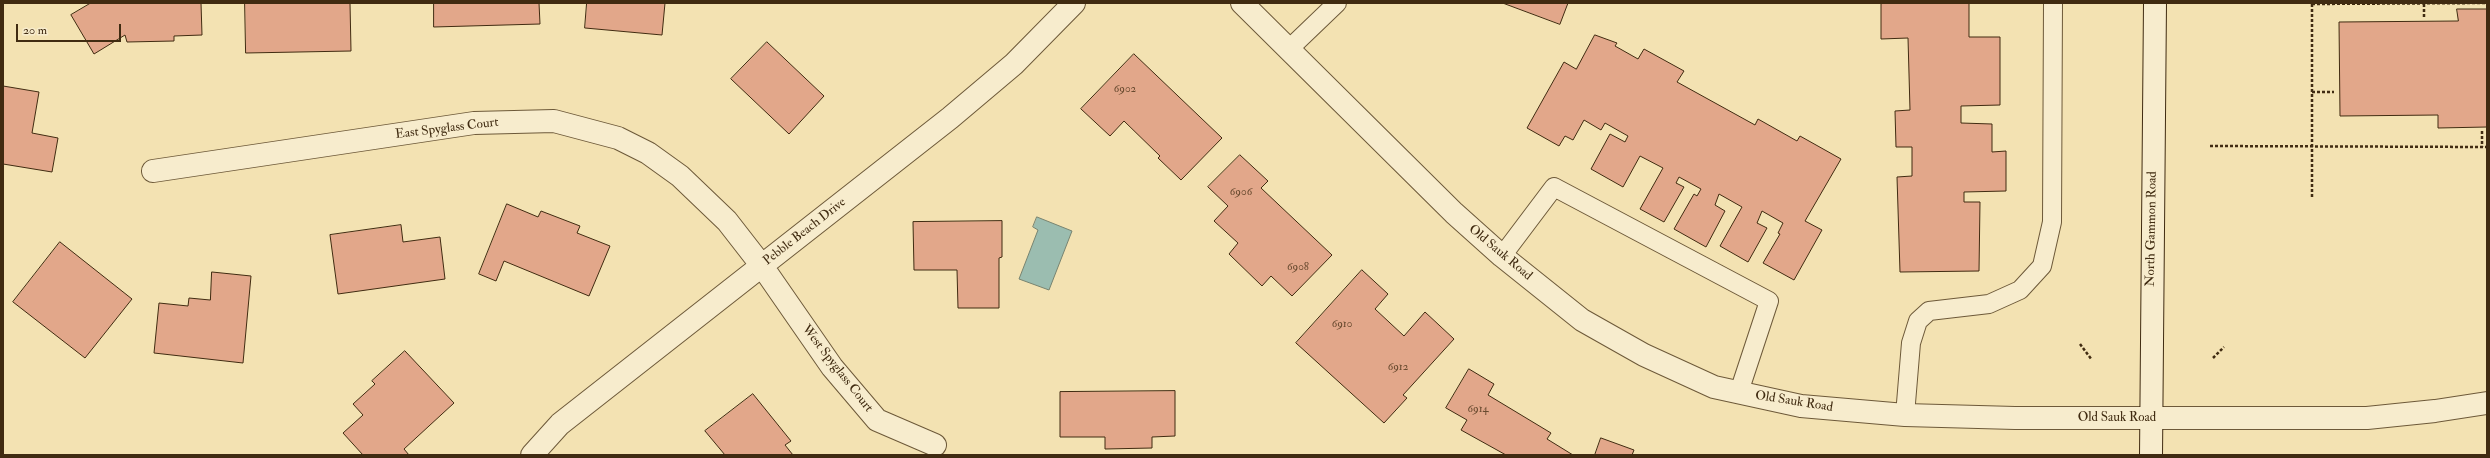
<!DOCTYPE html>
<style>
body{margin:0}
#map{position:relative;width:2490px;height:458px;overflow:hidden;background:#f3e2b2;font-family:"IM FELL Double Pica",serif}
canvas{display:block}
.frame{position:absolute;inset:0;border:4px solid #402b11;pointer-events:none}
.scale{position:absolute;left:16px;top:24px;width:105px;height:18px;box-sizing:border-box;border:2px solid #402b11;border-top:0;padding-left:5px;font-size:12px;line-height:14px;white-space:nowrap;color:#402b11;-webkit-text-stroke:3px #f7eccd;paint-order:stroke}
</style>
<div id="map">
<canvas width="2490" height="458"></canvas>
<div class="frame"></div>
<div class="scale">20 m</div>
</div>
<script>
const g = document.querySelector('canvas').getContext('2d');
g.lineJoin = 'round';
function paint(path, color) { g.fillStyle = color; g.fill(path, 'evenodd'); }
function trace(path, color, width, dash) { g.strokeStyle = color; g.lineWidth = width; g.lineCap = dash ? 'butt' : 'round'; g.setLineDash(dash || []); g.stroke(path); }
function label(font, color, halo, rows, align = 'center') {
  g.font = font + ' "IM FELL Double Pica",serif'; g.lineWidth = 3; g.setLineDash([]); g.textBaseline = 'middle'; g.strokeStyle = halo; g.fillStyle = color; for (const [text, x, y, turn = 0] of rows) {
    g.save(); g.translate(x, y); g.rotate((+turn || 0) * Math.PI / 180); g.textAlign = isNaN(turn) ? turn : align; if (halo) g.strokeText(text, 0, 0); g.fillText(text, 0, 0); g.restore();
  }
}
const water = new Path2D(`
 M1037,217L1072,231L1049,290L1019,279L1038,230L1033,227Z`);
paint(water, '#9bbdb0');
trace(water, '#778370', 1);
const building = new Path2D(`
 M91,3H201L202,35L174,36V41L127,42L125,35L94,54L71,15Z
 M245,3H350L351,51L246,53Z
 M434,3H539L540,24L434,27Z
 M587,3H665L662,35L585,28Z
 M1503,3H1568L1560,24Z
 M1892,3H1969V37H2000V105L1961,106V123L1992,124V152L2006,151V191L1964,192V202H1980L1979,271L1900,272L1897,177L1912,176V147H1896L1895,111L1910,110L1908,38L1881,39V4Z
 M2457,9H2487V127L2438,128V115L2340,116L2339,22L2458,21Z
 M1595,35L1617,43L1615,46L1638,59L1644,49L1684,71L1677,82L1755,125L1758,119L1797,141L1800,136L1841,159L1805,221L1822,230L1794,280L1763,263L1780,234L1778,233L1783,223L1762,211L1757,223L1767,228L1748,262L1720,246L1742,207L1719,194L1715,205L1725,211L1706,247L1674,229L1694,194L1697,196L1701,189L1679,177L1676,183L1684,187L1664,222L1640,209L1663,168L1640,156L1623,187L1591,169L1610,134L1625,142L1628,136L1605,123L1601,130L1584,120L1573,140L1565,136L1559,146L1527,128L1564,62L1576,69Z
 M767,42L824,96L789,134L731,79Z
 M1134,54L1222,138L1181,180L1158,158L1160,156L1124,121L1110,136L1081,109Z
 M3,86L39,92L32,133L58,138L52,172L3,164Z
 M1240,155L1268,181L1261,188L1332,255L1292,296L1271,276L1262,286L1229,254L1238,243L1214,221L1228,206L1208,187Z
 M507,204L538,217L541,211L580,226L577,233L610,246L589,296L504,261L496,281L479,274Z
 M1002,221V257L999,258V308H958L957,270H914L913,222Z
 M401,225L403,242L440,237L445,279L338,294L330,235Z
 M60,242L132,299L85,358L13,302Z
 M1362,270L1388,294L1375,309L1404,336L1425,312L1454,339L1403,395L1407,398L1384,423L1296,343Z
 M212,272L251,276L243,363L154,353L159,303L188,306L189,298L210,300Z
 M405,351L454,403L404,449L409,455H363L343,433L363,415L353,404L375,384L372,381Z
 M1469,369L1494,384L1488,395L1551,433L1547,439L1573,455H1506L1461,430L1467,420L1446,408Z
 M1175,391V436L1152,437V448L1105,449V437H1060V392Z
 M753,394L791,441L785,445L793,455H725L705,431Z
 M1601,438L1634,450L1632,455H1595Z`);
paint(building, '#e2a78a');
trace(building, '#402b11', 1);
const service = new Path2D(`
 M1288,50L1337,3
 M1502,256L1554,187L1769,301L1739,392
 M1905,415L1911,343L1918,321L1929,311L1989,304L2020,290L2042,266L2052,222L2053,3`);
const minor = new Path2D(`
 M153,171L474,123L554,121L618,138L648,153L680,176L727,221L762,266L832,367L877,420L935,445
 M532,455L560,424L950,118L1014,64L1074,3`);
const tertiary = new Path2D(`
 M1242,3L1454,213L1502,256L1582,320L1644,355L1714,387L1801,406L1905,415L2015,418H2367L2435,411L2487,403`);
const secondary = new Path2D(`
 M2151,455L2155,3`);
trace(service, '#6d5939', 20);
trace(minor, '#6d5939', 24);
trace(tertiary, '#6d5939', 24);
trace(secondary, '#402b11', 24);
trace(new Path2D(`
 M2312,4L2487,3
 M2424,4V17
 M2312,92H2334
 M2482,131V147
 M2210,146L2487,147
 M2312,197V3
 M2080,344L2092,360
 M2213,358L2224,347`), '#402b11', 2.5, [3, 2]);
trace(service, '#f7eccd', 18);
trace(minor, '#f7eccd', 22);
trace(tertiary, '#f7eccd', 22);
trace(secondary, '#f7eccd', 22);
label('11px', '#684a2f', null, [
 ["6902",1125,90],
 ["6906",1241,193],
 ["6908",1298,268],
 ["6910",1342,325],
 ["6912",1398,368],
 ["6914",1478,410]
]);
label('13px', '#402b11', '#f7eccd', [
 ["East Spyglass Court",447,129,-7],
 ["North Gammon Road",2152,229,-89],
 ["Pebble Beach Drive",805,232,-38],
 ["Old Sauk Road",1500,253,40],
 ["West Spyglass Court",837,369,52],
 ["Old Sauk Road",1794,402,9],
 ["Old Sauk Road",2117,418]
]);
</script>
